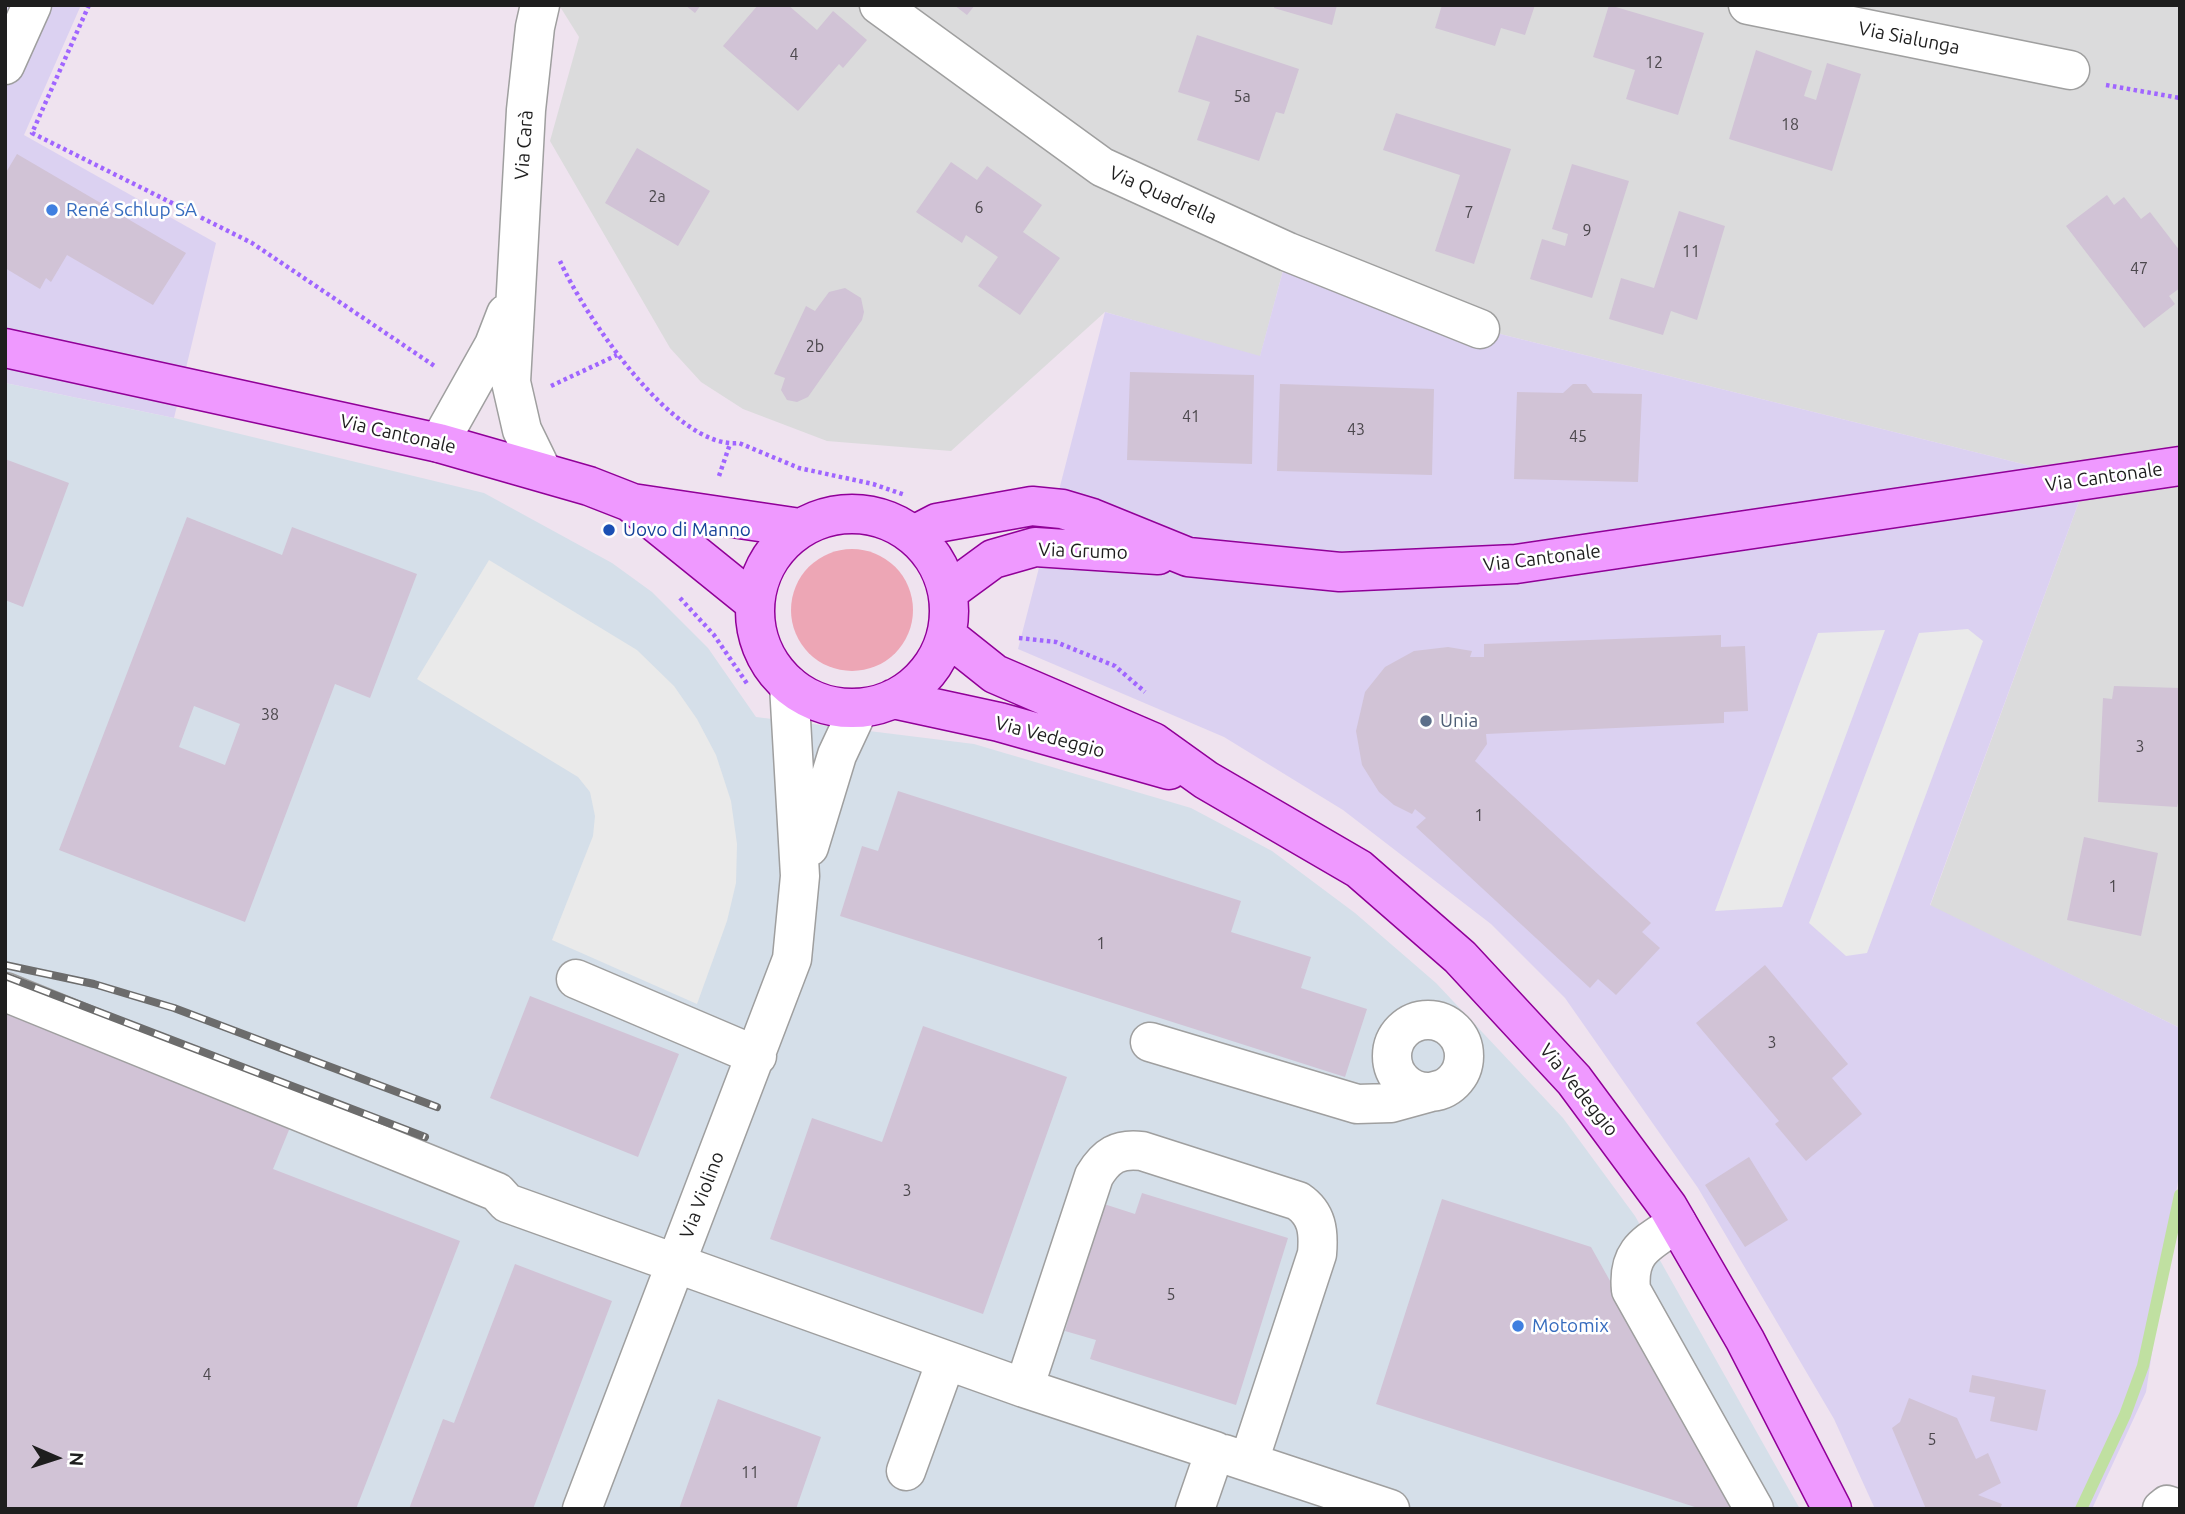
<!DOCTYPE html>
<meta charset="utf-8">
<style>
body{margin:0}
#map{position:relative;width:2185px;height:1514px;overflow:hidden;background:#efe3ef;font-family:Ubuntu,sans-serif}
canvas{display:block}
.frame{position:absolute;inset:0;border:7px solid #1e1e1e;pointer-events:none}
.north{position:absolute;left:21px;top:1423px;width:70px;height:70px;-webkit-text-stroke:5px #fff;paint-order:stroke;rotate:93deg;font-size:19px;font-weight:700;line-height:28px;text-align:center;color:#1e1e1e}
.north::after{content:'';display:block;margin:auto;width:24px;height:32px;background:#1e1e1e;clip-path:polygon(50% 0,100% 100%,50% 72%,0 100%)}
</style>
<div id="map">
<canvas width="2185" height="1514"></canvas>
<div class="frame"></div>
<div class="north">N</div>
</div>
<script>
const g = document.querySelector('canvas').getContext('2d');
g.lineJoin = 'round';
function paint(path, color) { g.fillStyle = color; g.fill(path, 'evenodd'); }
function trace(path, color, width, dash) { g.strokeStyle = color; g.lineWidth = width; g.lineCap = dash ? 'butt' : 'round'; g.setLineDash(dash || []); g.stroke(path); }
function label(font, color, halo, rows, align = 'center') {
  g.font = font + ' Ubuntu,sans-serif'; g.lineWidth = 5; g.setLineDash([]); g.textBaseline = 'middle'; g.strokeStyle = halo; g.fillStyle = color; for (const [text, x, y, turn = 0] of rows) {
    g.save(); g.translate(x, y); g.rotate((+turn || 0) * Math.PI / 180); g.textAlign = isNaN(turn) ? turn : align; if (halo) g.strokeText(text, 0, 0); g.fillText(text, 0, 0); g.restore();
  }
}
paint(new Path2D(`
 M559,5H2180V1028L1930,906L2087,480L1480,329L1288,252L1260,357L1105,312L951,451L827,441L743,409L701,382L670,348L550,141L579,37Z`), '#dbdbdc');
paint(new Path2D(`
 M5,5H81L24,135L216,243L174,418L5,383Z
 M1288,252L1480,329L2087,480L1930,905L2180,1028V1168L2146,1392L2092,1509H1875L1834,1419L1698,1188L1565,998L1491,924L1343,810L1224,737L1018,649L1105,312L1260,356Z`), '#dbd1f1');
paint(new Path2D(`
 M5,383L174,418L484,493L612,563L652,592L708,648L756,717L974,744L1191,808L1272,851L1355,913L1436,983L1563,1118L1635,1216L1800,1509H5Z`), '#d5dfe9');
paint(new Path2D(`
 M791 610a61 61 0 1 1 122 0a61 61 0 1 1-122 0Z`), '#eda6b5');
paint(new Path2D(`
 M489,560L637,650L674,686L697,719L716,755L731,801L737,844L736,883L727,921L697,1004L552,940L593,836L595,816L590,792L578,777L417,679Z
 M1968,629L1983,641L1867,953L1846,956L1809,923L1919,633Z
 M1885,630L1782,907L1715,911L1818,633Z`), '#eaeaea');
trace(new Path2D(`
 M2081,1509L2125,1415L2143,1366L2180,1195`), '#c0e0a1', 12);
paint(new Path2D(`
 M685,5H701L695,13Z
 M758,5H788L817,30L833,11L867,40L843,68L839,64L798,111L723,46Z
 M954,5H975L967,15Z
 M1275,5H1337L1332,25L1274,8Z
 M1442,5H1535L1525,35L1501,28L1495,46L1435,28Z
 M1609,5L1704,33L1678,115L1626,99L1635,70L1593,57Z
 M1197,35L1299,69L1284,114L1276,112L1259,161L1197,140L1210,102L1178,92Z
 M1756,50L1812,71L1804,96L1816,100L1827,63L1861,74L1832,171L1729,139Z
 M1396,113L1511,149L1474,264L1435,251L1460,175L1383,150Z
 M637,148L710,191L678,246L605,203Z
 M17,154L186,253L153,305L67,255L51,282L46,278L40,289L5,268V174Z
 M951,162L977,180L987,166L1042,205L1023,232L1060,258L1020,315L978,286L998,257L966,235L962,243L916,212Z
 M1572,164L1629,181L1592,298L1530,279L1542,239L1565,246L1568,234L1552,229Z
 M2107,195L2114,205L2124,197L2141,219L2150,212L2180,251V288L2169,296L2175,304L2144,328L2066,226Z
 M1679,211L1725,226L1697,320L1671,311L1663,335L1609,319L1621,278L1654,288Z
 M845,288L861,298L864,312L862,320L808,397L797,402L787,400L781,390L785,378L774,374L806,306L815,311L829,292Z
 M1130,372L1254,375L1252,464L1127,460Z
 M1280,384L1434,389L1432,475L1277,471Z
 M1573,384H1586L1593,393L1642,394L1638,482L1514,479L1517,392L1563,393Z
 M5,459L69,483L23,607L5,600Z
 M187,517L282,555L292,527L417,574L370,698L335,684L245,922L59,850ZM194,706L240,724L225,765L179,747Z
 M1721,635V647L1745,646L1748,711L1724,712V723L1486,734L1487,744L1475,761L1651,923L1642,932L1660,948L1616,995L1598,979L1590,988L1416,827L1426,818L1415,809L1412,814L1394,805L1379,792L1362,765L1356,731L1365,692L1385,667L1414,651L1448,647L1472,651L1470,657H1484V644Z
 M2114,686L2180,688V795L2177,807L2098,802L2103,698L2112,699Z
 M898,791L1241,901L1231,932L1311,957L1301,988L1367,1009L1345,1077L840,916L862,846L878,851Z
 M2084,837L2158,853L2141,936L2067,920Z
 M1765,965L1848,1064L1832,1078L1862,1114L1806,1161L1775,1124L1779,1121L1696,1023Z
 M530,996L679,1054L638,1157L490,1098Z
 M5,1008L291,1125L273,1169L460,1241L356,1509H5Z
 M923,1026L1067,1077L983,1314L770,1239L812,1118L882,1142Z
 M1749,1157L1788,1220L1745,1247L1705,1185Z
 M1142,1193L1288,1238L1236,1405L1090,1359L1096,1340L1065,1331L1075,1296L1066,1293L1074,1265L1084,1268L1104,1204L1135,1214Z
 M1442,1199L1591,1247L1738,1509H1701L1376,1404Z
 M515,1264L612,1301L533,1509H409L443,1419L454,1423Z
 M1972,1375L2046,1390L2037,1431L1990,1421L1995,1397L1969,1392Z
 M1909,1398L1957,1418L1976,1459L1988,1453L2001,1483L1978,1495L2002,1504L2000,1509H1926L1892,1428L1900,1422Z
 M718,1399L821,1437L796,1509H679Z`), '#d1c3d6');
const minor = new Path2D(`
 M540,5L535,27L526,110L511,382L522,430L542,471
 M879,5L1102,167L1288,252L1480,329
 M1748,5L2070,70
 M5,65L32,5
 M439,443L494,345L506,314
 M809,847L837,755L859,708
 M576,979L757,1056
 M5,992L497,1192L507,1203L1024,1388L1215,1451L1195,1509
 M1392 1056a36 36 0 1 1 72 0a36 36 0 1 1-72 0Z
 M1150,1042L1357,1104L1391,1103L1442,1089
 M1677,1223C1648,1243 1627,1250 1631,1290L1754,1509
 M1024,1388L1094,1176C1106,1156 1118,1148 1142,1151L1298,1201C1317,1214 1319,1231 1317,1254L1249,1461
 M1224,1454L1390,1509
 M906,1471L946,1361
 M582,1509L792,959L800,876L789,685
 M2162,1509L2167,1505L2179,1509`);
const major = new Path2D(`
 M5,348L439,443L589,486L630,502L755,603
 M632,503L800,528
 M755 611a97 97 0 1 1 194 0a97 97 0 1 1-194 0Z
 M914,535L937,523L1032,506L1062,509L1092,518L1188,557L1340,572L1516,564L2180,466
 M948,592L993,559L1035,547L1158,555
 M946,635L995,674L1153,742L1206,780L1359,869L1460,957L1574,1080L1668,1207L1745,1340L1832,1509
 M893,699L999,722L1169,770`);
trace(minor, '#9f9f9f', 41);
trace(major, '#900098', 41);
trace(new Path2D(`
 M89,5L32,133L252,243L436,367
 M2106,85L2180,98
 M560,261C583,313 674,450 739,443L799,468L873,484L905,495
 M551,386L617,355
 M719,476L730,444
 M680,598L714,635L748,685
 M1019,638L1056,642L1115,666L1145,692`), '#a065ff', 4.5, [3.5, 3.5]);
trace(minor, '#fff', 38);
trace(major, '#ef99ff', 38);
const rail = new Path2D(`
 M5,965L94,984L174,1008L437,1107
 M5,976L425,1137`);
trace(rail, '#6c6c6c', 8);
trace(rail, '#fff', 5, [16]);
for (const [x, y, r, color] of [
 [52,210,7,"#3f7fe0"],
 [609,530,7,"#1a4fb4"],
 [1426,721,7,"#5c6f8a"],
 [1518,1326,7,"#3f7fe0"]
]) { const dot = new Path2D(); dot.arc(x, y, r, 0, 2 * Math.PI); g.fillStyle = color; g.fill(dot); trace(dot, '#fff', 2.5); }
label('16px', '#4b474c', null, [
 ["4",794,55],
 ["12",1654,63],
 ["5a",1242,97],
 ["18",1790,125],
 ["2a",657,197],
 ["6",979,208],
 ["7",1469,213],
 ["9",1587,231],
 ["11",1691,252],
 ["47",2139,269],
 ["2b",815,347],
 ["41",1191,417],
 ["43",1356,430],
 ["45",1578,437],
 ["38",270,715],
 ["3",2140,747],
 ["1",1479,816],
 ["1",2113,887],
 ["1",1101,944],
 ["3",1772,1043],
 ["3",907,1191],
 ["5",1171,1295],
 ["4",207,1375],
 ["5",1932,1440],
 ["11",750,1473]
]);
label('19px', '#1e1e1e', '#fff', [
 ["Via Sialunga",1909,38,11],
 ["Via Carà",524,145,-86],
 ["Via Quadrella",1163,195,24],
 ["Via Cantonale",398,434,13],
 ["Via Cantonale",2104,477,-8],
 ["Via Grumo",1083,551,2],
 ["Via Cantonale",1542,558,-7],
 ["Via Vedeggio",1050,737,15],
 ["Via Vedeggio",1579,1090,51],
 ["Via Violino",702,1195,-69]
]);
label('19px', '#366cbe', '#fff', [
 ["René Schlup SA",66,210],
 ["Motomix",1532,1326]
], 'left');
label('19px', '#164399', '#fff', [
 ["Uovo di Manno",623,530]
], 'left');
label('19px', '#4e5e75', '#fff', [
 ["Unia",1440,721]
], 'left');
</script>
